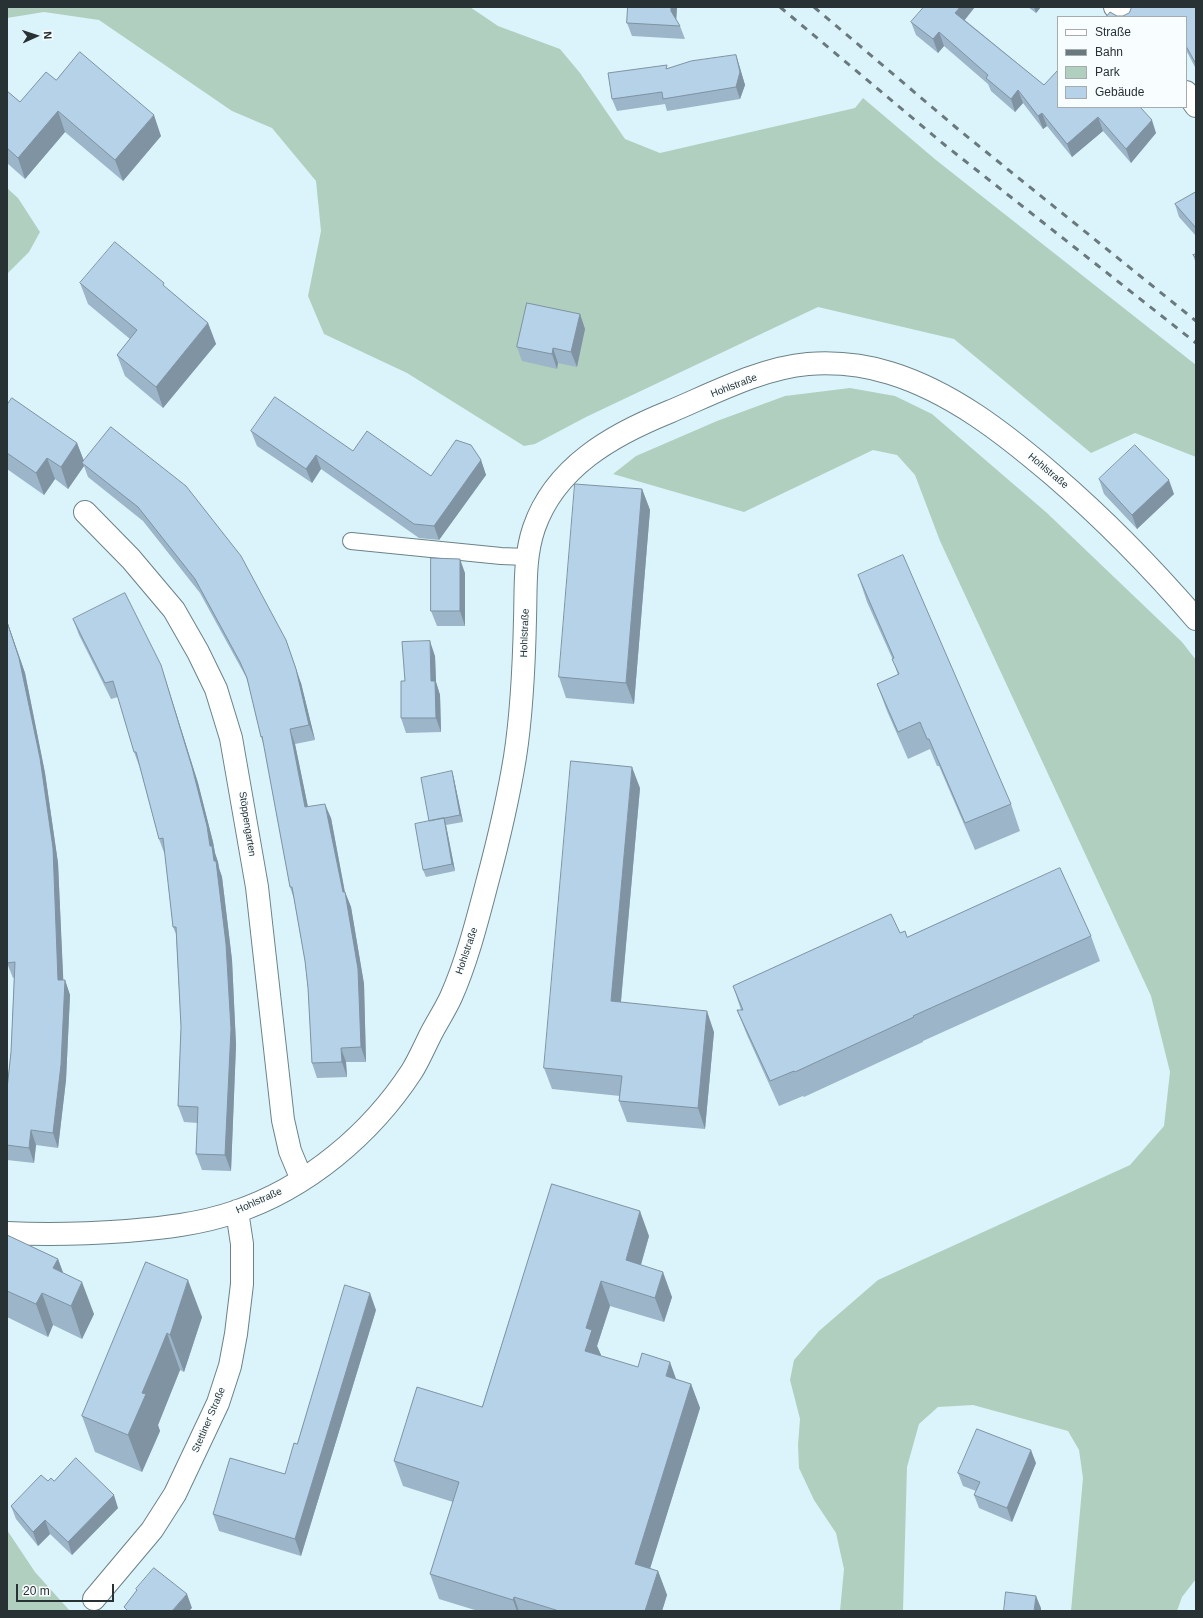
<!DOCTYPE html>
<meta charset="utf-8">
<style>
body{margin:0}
#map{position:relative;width:1203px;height:1618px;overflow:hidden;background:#dbf4fb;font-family:Helvetica,sans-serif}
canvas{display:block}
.frame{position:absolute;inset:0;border:8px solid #283234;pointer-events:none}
.legend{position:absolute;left:1057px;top:16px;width:130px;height:92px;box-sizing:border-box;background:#f8fdff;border:1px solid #a5acae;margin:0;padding:5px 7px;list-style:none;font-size:12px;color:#283234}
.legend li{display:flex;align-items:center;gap:8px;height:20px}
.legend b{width:20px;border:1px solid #a5acae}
.north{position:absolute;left:16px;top:16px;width:40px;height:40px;-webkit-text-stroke:3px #f8fdff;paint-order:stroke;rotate:87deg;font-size:11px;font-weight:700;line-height:16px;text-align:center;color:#283234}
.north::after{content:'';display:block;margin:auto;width:14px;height:18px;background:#283234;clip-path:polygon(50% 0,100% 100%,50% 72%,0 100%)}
.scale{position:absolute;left:16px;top:1584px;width:98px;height:18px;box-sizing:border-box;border:2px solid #283234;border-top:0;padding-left:5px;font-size:12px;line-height:14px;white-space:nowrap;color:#283234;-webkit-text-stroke:3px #f8fdff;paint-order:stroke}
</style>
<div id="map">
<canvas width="1203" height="1618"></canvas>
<div class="frame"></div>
<ul class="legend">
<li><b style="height:5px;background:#fff"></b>Straße</li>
<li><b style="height:5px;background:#6a797d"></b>Bahn</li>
<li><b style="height:11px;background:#b1cfbe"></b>Park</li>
<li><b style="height:11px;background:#b5d2e8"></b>Gebäude</li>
</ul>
<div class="north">N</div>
<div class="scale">20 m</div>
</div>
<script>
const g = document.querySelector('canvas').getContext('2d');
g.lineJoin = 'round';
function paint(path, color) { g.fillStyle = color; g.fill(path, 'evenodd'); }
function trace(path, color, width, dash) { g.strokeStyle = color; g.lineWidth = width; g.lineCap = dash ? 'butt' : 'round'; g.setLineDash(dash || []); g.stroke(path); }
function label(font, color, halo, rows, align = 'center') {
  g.font = font + ' Helvetica,sans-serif'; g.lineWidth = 3; g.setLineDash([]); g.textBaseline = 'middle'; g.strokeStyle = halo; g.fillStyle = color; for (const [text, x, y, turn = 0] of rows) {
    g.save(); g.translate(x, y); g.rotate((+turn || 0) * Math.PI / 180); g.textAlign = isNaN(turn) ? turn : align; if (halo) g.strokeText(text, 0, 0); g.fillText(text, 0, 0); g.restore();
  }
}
paint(new Path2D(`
 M7,7H470L498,26L560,49L580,73L625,139L660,153L855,108L863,98L936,160L1196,365V457L1135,433L1091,453L954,339L818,307L586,417L535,444L524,446L407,373L324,334L308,296L321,231L316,181L272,128L232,111L99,20L44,12L7,18Z
 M7,188L18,198L40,232L29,252L7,274Z
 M850,388L895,396L932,414L1047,513L1182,642L1196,660V1579L1182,1597L1177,1611H1071L1083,1478L1079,1450L1068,1431L973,1405L938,1407L919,1424L907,1467L903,1611H840L844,1569L836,1533L814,1500L799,1468L798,1445L800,1419L790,1380L794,1360L819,1331L878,1280L1130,1165L1164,1126L1170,1072L1151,996L940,541L915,475L897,455L873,450L744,512L613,474L636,456L717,421L785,396Z
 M7,1530L35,1572L70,1611H7Z`), '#b1cfbe');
const lane = new Path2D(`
 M351,541L501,556L527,557`);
const street = new Path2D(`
 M1115,7L1125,17
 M1186,92L1196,106
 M85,512L131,559L174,610L198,652L216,689L231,738L257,887L283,1120L290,1151L302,1180
 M7,1233C47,1235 86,1234 127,1231C163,1228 200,1224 235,1212C307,1188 371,1134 412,1071C420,1058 426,1043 433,1030C439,1019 446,1008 451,997C467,961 477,921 487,883C498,842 508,800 515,757C522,712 524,665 525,619C526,589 524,557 534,528C555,467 612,435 669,412C712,394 761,368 808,364C835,362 864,365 890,373C952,392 1005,434 1053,475C1104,519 1152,568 1196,619
 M94,1599L152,1530L175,1494L218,1403L230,1366L236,1334L242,1284V1244L237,1211`);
trace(lane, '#6b8287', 18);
trace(street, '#6b8287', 24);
trace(lane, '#fff', 16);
trace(street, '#fff', 22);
trace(new Path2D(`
 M780,7L946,146L1196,343
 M814,7L959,130L1196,321`), '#6a797d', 3, [7, 7]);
paint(new Path2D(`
 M628,7H677L676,20L680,26L685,39L632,36L627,23Z
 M1028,7H1041L1036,13Z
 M1132,7H1196V69L1186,50V17H1106L1110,12L1117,16H1123L1129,13Z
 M965,20L1044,85L1156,133L1131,163L1103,131L1072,157L1047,126L1043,129L1023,103L1015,112L991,91L988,84L944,46L938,53L916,35L911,22Z
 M736,55L740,68L745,85L740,99L667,111L665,104L617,111L612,99L668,68Z
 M56,80L161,136L123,181L65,132L25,179L7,163V91L20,102Z
 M1196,192V236L1179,217L1175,204Z
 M1196,254V264L1193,255Z
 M80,283L166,288L208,323L216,344L163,408L125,376L117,355L130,339L88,304Z
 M580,314L585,329L577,367L558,363L557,369L522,361L517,347Z
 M7,405L77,443L84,461L111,427L301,683L315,740L295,744L308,807L331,818L345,892L351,907L364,984L366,1062H346L347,1077L317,1078L312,1063L308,988L305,961L294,899L290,887L264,746L261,737L248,683L246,677L200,593L143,521L88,477L84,466L68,489L55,479L44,495L7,469Z
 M251,431L431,476L481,460L486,475L439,540L419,538L321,469L312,483L257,446Z
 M1099,479L1174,494L1137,529L1104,494Z
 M642,489L650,510L634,704L566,698L559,677Z
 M465,573V626H437L431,611Z
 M858,575L1011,804L1020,831L975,850L939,766H937L930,749L908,759L887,711L877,684L898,675L893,660L867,602Z
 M73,619L166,681L198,783L213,842L215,853L218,862L219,868L222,877L232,960L236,1045L231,1171L202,1170L196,1154L198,1123L184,1122L178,1106L181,1027L176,934L173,927L165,855L159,839L140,768L134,752L118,697L111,699L79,635Z
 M7,621L25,673L45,773L58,863L63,980H65L70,995L66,1080L58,1148L36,1145L34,1163L7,1160V1089L11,1052L14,978H13L7,963Z
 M435,656L436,682L440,695L441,732L406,733L401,718L405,681Z
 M452,771L454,779L463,822L446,825L455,871L426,877L423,870L429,821Z
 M640,788L621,1002L714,1032L705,1129L627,1122L619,1101L620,1096L552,1089L544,1068Z
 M900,933L907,937L1091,936L1100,961L923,1041V1042L804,1097L803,1096L779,1106L747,1035L737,1010H741L733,986Z
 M552,1184L649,1236L641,1265L672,1297L664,1322L610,1306L597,1346L601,1355L600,1356L691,1384L700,1408L650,1568L658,1571L667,1595L662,1611H478L439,1599L430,1574L453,1502L403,1486L394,1461L482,1407Z
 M7,1235L58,1259L63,1273L94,1314L82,1339L53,1325L48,1337L7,1317Z
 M146,1262L202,1317L184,1372L180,1370L158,1425L160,1431L142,1472L95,1452L82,1416Z
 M376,1310L301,1556L219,1531L213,1514L285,1474L297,1444Z
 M1036,1463L1012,1522L979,1508L974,1495L976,1491L963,1486L958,1473Z
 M48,1481H54L118,1508L72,1555L50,1534L38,1546L16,1519L11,1506Z`), '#9cb5c8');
paint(new Path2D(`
 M671,7H677L676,24L671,11Z
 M960,7H975L960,26L955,13Z
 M1034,7H1041L1036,13Z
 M939,32L944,46L938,53L933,39Z
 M736,55L740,68L745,85L740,99L736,87Z
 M1018,90L1023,103L1015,112L1011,99Z
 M58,111L65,132L25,179L18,158Z
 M1042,113L1047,126L1043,129L1038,116Z
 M154,115L161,136L123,181L115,160Z
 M1098,117L1103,131L1072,157L1067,144Z
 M1152,120L1156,133L1131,163L1126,149Z
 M580,314L585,329L577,367L571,352Z
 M208,323L216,344L163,408L156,387Z
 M553,348L558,363L557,369L552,354Z
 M77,443L85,464L82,463L84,466L68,489L61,467Z
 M316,455L321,469L312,483L306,469Z
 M47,458L55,479L44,495L36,473Z
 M481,460L486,475L439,540L434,526Z
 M1169,480L1174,494L1137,529L1132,515Z
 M642,489L650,510L634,704L626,683Z
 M460,559L465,573V626L460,611Z
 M7,621L25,673L45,773L58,863L64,995L58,980Z
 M286,640L301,683L315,740L309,725Z
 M430,641L435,656L436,682L440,695L441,732L436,718L431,681Z
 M161,665L166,681L198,783L213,842L215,853L218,862L219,868L222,877L232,960L236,1045L231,1171L225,1155L214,861Z
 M290,729L295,744L311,822L305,807Z
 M632,767L640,788L619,1022L611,1001Z
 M452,771L454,779L463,822L460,815Z
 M325,804L331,818L347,904L345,892L351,907L364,984L366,1062L361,1047L343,892Z
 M444,818L446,825L455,871L452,864Z
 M65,980L70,995L66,1080L58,1148L53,1133Z
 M707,1011L714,1032L705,1129L698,1108Z
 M341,1048L346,1062L347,1077L342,1062Z
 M31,1130L36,1145L34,1163L29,1148Z
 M640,1211L649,1236L635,1285L626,1260Z
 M58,1259L70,1291L53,1268Z
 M663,1272L672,1297L664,1322L655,1298Z
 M188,1280L202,1317L184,1372L170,1335Z
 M601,1281L610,1306L597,1346L601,1355L594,1376L585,1351L586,1328Z
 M82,1282L94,1314L82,1339L71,1306Z
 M42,1293L53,1325L48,1337L36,1304Z
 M370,1293L376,1310L301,1556L295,1539Z
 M167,1333L180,1370L158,1425L160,1431L142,1472L128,1435L142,1393Z
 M670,1362L679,1387L666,1376Z
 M691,1384L700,1408L644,1588L635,1564Z
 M1031,1450L1036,1463L1012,1522L1007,1508Z
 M114,1495L118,1508L72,1555L68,1542Z
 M45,1520L50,1534L38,1546L33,1532Z
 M658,1571L667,1595L662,1611H645Z
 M187,1594L192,1608L189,1611H172Z
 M1036,1596L1041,1608V1611H1034Z
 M514,1597L519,1611H517L513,1600Z`), '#7f93a2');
const building = new Path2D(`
 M628,7H671V11L680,26L627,23Z
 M924,7H960L955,13L1044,85L1058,70V107H1140L1152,120L1126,149L1098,117L1067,144L1042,113L1038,116L1018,90L1011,99L986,78L988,75L939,32L933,39L911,22Z
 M1132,7H1196V64L1186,46V17H1106L1110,12L1117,16H1123L1129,13Z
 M80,52L154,115L115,160L58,111L18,158L7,148V91L20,102L46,72L56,80Z
 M736,55L740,72L736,87L663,99L662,92L612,99L608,73L667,65L666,69L691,61Z
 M1196,192V228L1175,204Z
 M115,242L164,283L163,285L208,323L156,387L117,355L137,330L80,283Z
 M1196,254V258L1193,255Z
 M527,303L580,314L571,352L553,348L552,354L517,347Z
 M275,397L353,451L367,431L431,476L456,440L471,445L481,460L434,526L414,524L316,455L306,469L251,431Z
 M12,398L77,443L61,467L47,458L36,473L7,453V405Z
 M111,427L186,486L241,556L286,640L296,669L309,725L290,729L305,807L325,804L343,892H345L358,969L361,1047L341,1048L342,1062L312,1063L308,988L305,961L292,887H290L262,736L261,737L247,678L240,662L195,579L138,507L82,463Z
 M1135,445L1169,480L1132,515L1099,479Z
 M575,484L642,489L626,683L559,677Z
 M903,555L1011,804L965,823L929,739H927L920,722L898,732L877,684L899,674L892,659L894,658L858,575Z
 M431,558L460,559V611H431Z
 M125,593L161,665L192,767L207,826L210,846H212L214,861H216L226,944L231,1029L225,1155L196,1154L198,1107L178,1106L181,1027L176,927H173L163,838L159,839L136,752H134L113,681L105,683L73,619Z
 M7,622L19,658L40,758L53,848L58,980H65L61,1065L53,1133L31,1130L29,1148L7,1145V1089L11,1052L15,962L7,963Z
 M430,641L431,681H435L436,718H401V681H405L402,642Z
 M571,761L632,767L611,1001L707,1011L698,1108L619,1101L622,1076L544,1068Z
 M452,771L460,815L429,821L421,778Z
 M444,818L452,864L423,870L415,824Z
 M1060,868L1091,936L913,1016L914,1017L795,1072L794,1071L770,1081L737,1010H743L733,986L891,914L900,933L905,931L907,937Z
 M552,1184L640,1211L626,1260L663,1272L655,1298L601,1281L586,1328L592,1330L585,1351L638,1367L642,1353L670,1362L666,1376L691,1384L635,1564L658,1571L645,1611H559L514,1597L513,1600L430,1574L459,1482L394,1461L417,1387L482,1407Z
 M7,1235L58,1259L53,1268L82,1282L71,1306L42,1293L36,1304L7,1291Z
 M146,1262L188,1280L170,1335L167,1333L156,1360L142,1393L146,1394L128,1435L82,1416Z
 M345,1285L370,1293L295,1539L213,1514L230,1458L285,1474L294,1443L297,1444Z
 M977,1429L1031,1450L1007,1508L974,1495L980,1482L958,1473Z
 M76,1458L114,1495L68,1542L45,1520L33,1532L11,1506L41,1475L48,1481L51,1478L54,1481Z
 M154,1568L187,1594L172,1611H128L124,1607L137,1590L136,1589Z
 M1006,1592L1036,1596L1034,1611H1004Z`);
paint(building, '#b5d2e8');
trace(building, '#7f93a2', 1);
label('10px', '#283234', '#f8fdff', [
 ["Hohlstraße",734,386,-21],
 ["Hohlstraße",1048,471,40],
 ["Hohlstraße",525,633,-88],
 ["Stöppengarten",247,824,81],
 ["Hohlstraße",467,951,-71],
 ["Hohlstraße",259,1201,-24],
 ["Stettiner Straße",209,1420,-67]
]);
</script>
